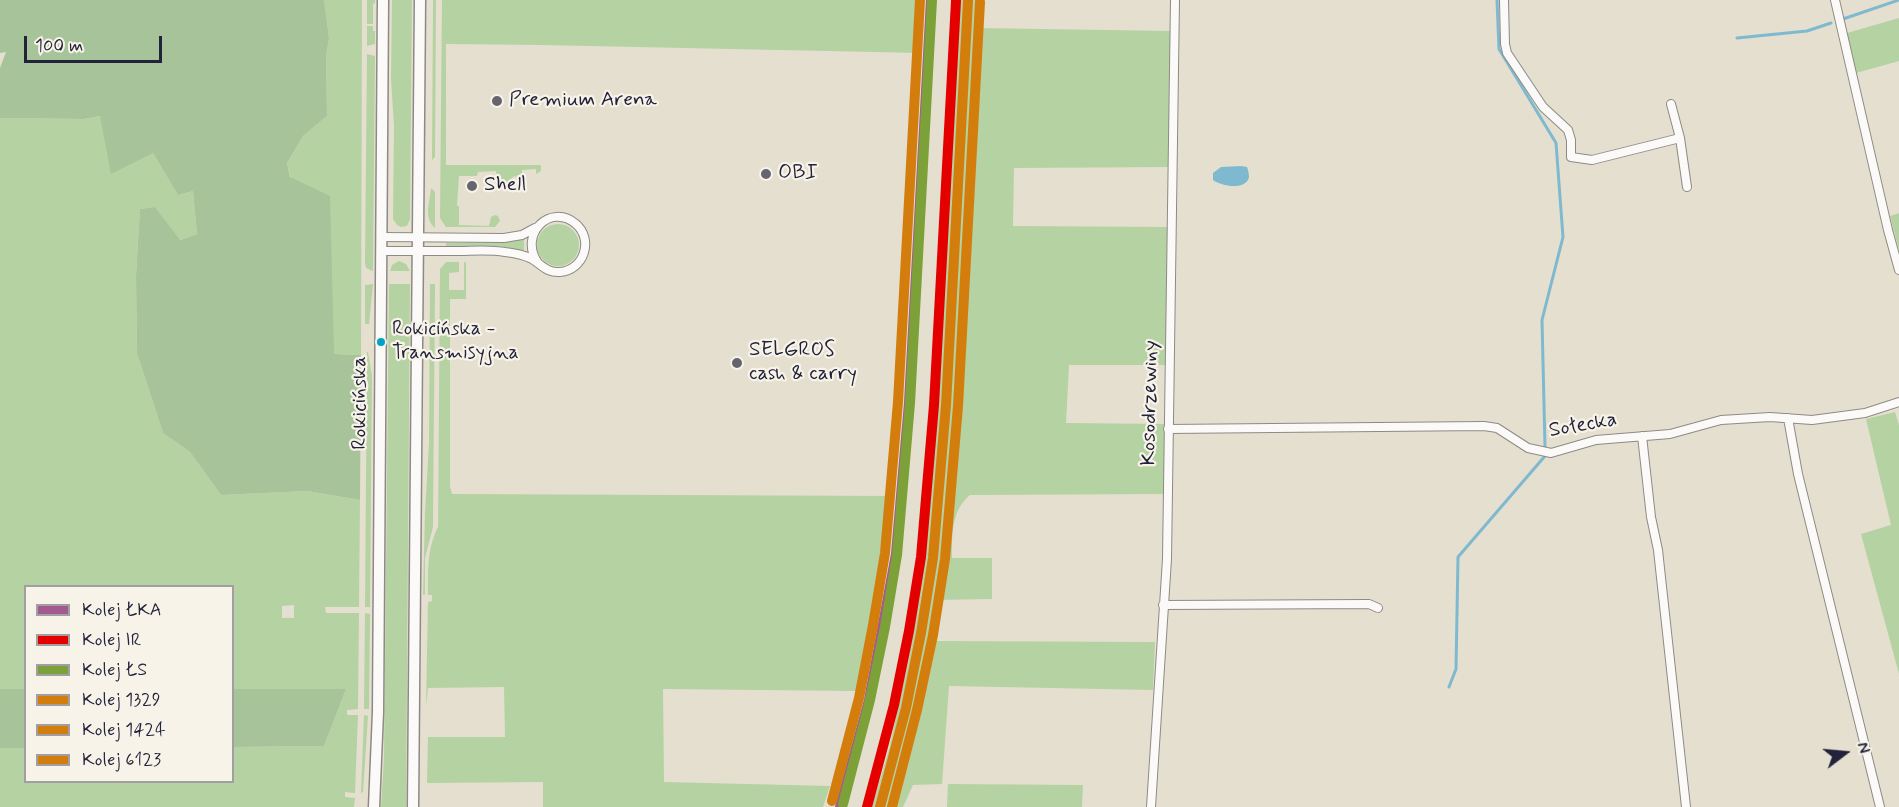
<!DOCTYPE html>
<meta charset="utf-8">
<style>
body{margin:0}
#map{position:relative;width:1899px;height:807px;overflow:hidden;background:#e5dfcf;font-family:Mynerve,sans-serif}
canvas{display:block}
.legend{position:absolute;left:24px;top:585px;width:210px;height:198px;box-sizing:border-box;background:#f7f3e8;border:2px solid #a29fa3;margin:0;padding:8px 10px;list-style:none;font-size:18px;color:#22223b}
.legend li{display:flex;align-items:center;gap:12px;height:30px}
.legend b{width:30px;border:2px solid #a29fa3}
.north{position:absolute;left:1815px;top:723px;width:60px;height:60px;-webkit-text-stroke:4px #f7f3e8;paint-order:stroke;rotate:74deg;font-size:16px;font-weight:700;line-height:24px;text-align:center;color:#22223b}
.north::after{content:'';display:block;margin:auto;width:21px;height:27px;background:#22223b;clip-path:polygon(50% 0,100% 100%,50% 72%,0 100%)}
.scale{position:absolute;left:24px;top:36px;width:138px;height:27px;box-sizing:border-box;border:3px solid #22223b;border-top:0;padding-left:8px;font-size:18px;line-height:21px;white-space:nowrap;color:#22223b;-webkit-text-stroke:4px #f7f3e8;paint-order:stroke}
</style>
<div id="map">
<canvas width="1899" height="807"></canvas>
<ul class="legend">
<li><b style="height:8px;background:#a35b8f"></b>Kolej ŁKA</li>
<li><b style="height:8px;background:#e50000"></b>Kolej IR</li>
<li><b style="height:8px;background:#7ca138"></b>Kolej ŁS</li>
<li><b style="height:8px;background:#d37e0c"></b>Kolej 1329</li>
<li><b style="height:8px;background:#d37e0c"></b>Kolej 1424</li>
<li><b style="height:8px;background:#d37e0c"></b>Kolej 6123</li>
</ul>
<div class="north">N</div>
<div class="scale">100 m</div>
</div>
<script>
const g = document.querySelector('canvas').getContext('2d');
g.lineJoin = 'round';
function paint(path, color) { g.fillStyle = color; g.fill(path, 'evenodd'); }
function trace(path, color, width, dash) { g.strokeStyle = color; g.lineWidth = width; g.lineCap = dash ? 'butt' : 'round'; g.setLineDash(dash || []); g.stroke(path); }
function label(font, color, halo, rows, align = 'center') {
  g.font = font + ' Mynerve,sans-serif'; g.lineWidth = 4.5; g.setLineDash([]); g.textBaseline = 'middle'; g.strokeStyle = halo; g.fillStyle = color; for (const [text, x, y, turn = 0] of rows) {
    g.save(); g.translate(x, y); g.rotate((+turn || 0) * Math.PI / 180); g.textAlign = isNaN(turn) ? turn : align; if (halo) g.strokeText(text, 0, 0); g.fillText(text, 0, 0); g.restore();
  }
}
paint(new Path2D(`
 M324,0H362L361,355L334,354L287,163L303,136L327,116L326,56L329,38Z
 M367,0H375V3L373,4V24H367Z
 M392,0H412L410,219L407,226L401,227L397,225L393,219L394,126L391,79Z
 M433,0H436V6L435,157L432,160Z
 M442,0H921V53L542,45L446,44V165H541V171L536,174V169L522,170V174L516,177L514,176L506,185L501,181H496V171L478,172L477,176H459L457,206H459V225L489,226L491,217L495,215L498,216L500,221L495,227H446L440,218Z
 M959,0H979L978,28L1171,31L1169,167L1014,168L1013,226L1169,227L1167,365H1069L1066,423L1165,424V494L970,495C951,511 952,535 952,558H992V599L936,600L931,641L1155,642L1153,690L949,686L942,784L913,785L903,807H872L889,749L908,663L922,576L933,430Z
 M1899,18V61L1856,73L1847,33Z
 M367,26H373V31H375V44L367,46Z
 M367,54L375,56L373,271L366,268L365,262Z
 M101,116L153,153L178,195L193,191L197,234L179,240L155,207L140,209L136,276L137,353L163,433L190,452L221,495L307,491L360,500L359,607H325L326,613H359L358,709L347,710V715H358L355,793L345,792V797L355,798L354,807H0V748H25L26,782H232L233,747L324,746L346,689H233L232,586H26L25,689H0V118L84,119ZM294,605V618H282V606Z
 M431,188L435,192V228C423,217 430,202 431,188Z
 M1899,213V250L1890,216Z
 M537 245a21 21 0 1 1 42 0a21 21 0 1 1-42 0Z
 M524,239V251L500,246H446V243H502Z
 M399,261L406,264L410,271H390L392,265Z
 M446,262H459V272L449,273V290H464V262L466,263V299H450V486L452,494L895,496L877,622L856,691L663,689L664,782L830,786L823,807H543V782L427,783L428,737H505L504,687L428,688L426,706L428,602L432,601V595H428C428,572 427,548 438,527L440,269Z
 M373,284L369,324H365V285Z
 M389,284H410L406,807H381L384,758Z
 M430,284H435L433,527L425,558V595H423L425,513L429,443Z
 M367,352H368L372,376L370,607H365Z
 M1895,412L1899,425V674L1861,534L1891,525L1866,419Z
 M365,613L370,614L369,709H364Z
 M364,715L368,716L363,792L361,793Z
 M948,784L1083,785L1082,807H947Z`), '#b5d2a2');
paint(new Path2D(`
 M0,0H324L329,38L326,56L327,116L303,136L287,163L290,177L330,196L334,354L361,355L360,500L307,491L221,495L190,452L163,433L137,353L136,276L140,209L155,207L180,240L197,234L193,191L178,195L153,153L111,174L100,116L84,119L0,118V68L6,52L0,53Z
 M0,689H25V748H0Z
 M232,689H346L324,746L233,747Z`), '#a6c399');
paint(new Path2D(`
 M1241,166L1247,167C1248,169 1249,175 1249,177C1246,191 1221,186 1213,180V173L1221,167Z`), '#7eb9cf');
trace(new Path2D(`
 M1497,0L1499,49L1556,143L1563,237L1542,320L1545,447
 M1843,19L1899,0
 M1737,38L1807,31L1831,23
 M1449,687L1456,669L1458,557L1545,456`), '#7eb9cf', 3);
const minor = new Path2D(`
 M1504,0L1505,44L1507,53L1543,107L1568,130L1571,140V157L1592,160L1680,138
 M1835,0L1888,230L1899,270
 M1671,104L1680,138L1687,187
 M382,237L504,238L522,235L535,228
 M381,251C406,251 430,251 455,251C471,251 489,249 505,252C514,253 524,255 532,259C542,265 547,273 560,272C584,270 594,240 576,224C550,202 518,235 538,263
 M1788,418L1798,474L1880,807
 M1168,429L1484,426L1497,428L1528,448L1551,453L1596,440L1670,434L1721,420L1770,417L1812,420L1865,413L1899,402
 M1642,436L1651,517L1658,550L1686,807
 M1163,605L1369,604L1378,608
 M1151,807L1167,559L1175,0`);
const secondary = new Path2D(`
 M374,807L378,712L383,0
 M413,807L420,0`);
trace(minor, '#8d8a86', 10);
trace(secondary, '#8d8a86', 13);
trace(minor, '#fbfaf8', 8);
trace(secondary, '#fbfaf8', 10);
trace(new Path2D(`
 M840,807L869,700L896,554L909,403L931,0`), '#a35b8f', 10);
trace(new Path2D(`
 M867,807L894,705L909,631L921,557L934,405L956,1`), '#e50000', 10);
trace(new Path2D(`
 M843,804L870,700L885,627L897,555L910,403L932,0`), '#7ca138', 10);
trace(new Path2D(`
 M880,807L906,708L921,633L933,558L946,405L968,1`), '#d37e0c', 10);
trace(new Path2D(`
 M832,801L859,698L873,625L885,553L898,402L920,0`), '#d37e0c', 10);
trace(new Path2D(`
 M892,807L917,710L933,635L945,559L958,406L980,2`), '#d37e0c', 10);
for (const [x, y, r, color] of [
 [497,101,6,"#66646f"],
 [766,174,6,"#66646f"],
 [472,186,6,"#66646f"],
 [381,342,5,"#02a2c7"],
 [737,363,6,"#66646f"]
]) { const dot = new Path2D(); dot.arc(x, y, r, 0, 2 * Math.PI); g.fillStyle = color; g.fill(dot); trace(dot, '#f7f3e8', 2); }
label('20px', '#22223b', '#f7f3e8', [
 ["Rokicińska -",392,330],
 ["Transmisyjna",392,354]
], 'left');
label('21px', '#22223b', '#f7f3e8', [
 ["Premium Arena",509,101],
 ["OBI",778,174],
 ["Shell",484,186],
 ["SELGROS",749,351],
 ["cash & carry",749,375]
], 'left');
label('21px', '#22223b', '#f7f3e8', [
 ["Rokicińska",361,403,-90],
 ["Kosodrzewiny",1151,403,-89],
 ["Sołecka",1583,426,-10]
]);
</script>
